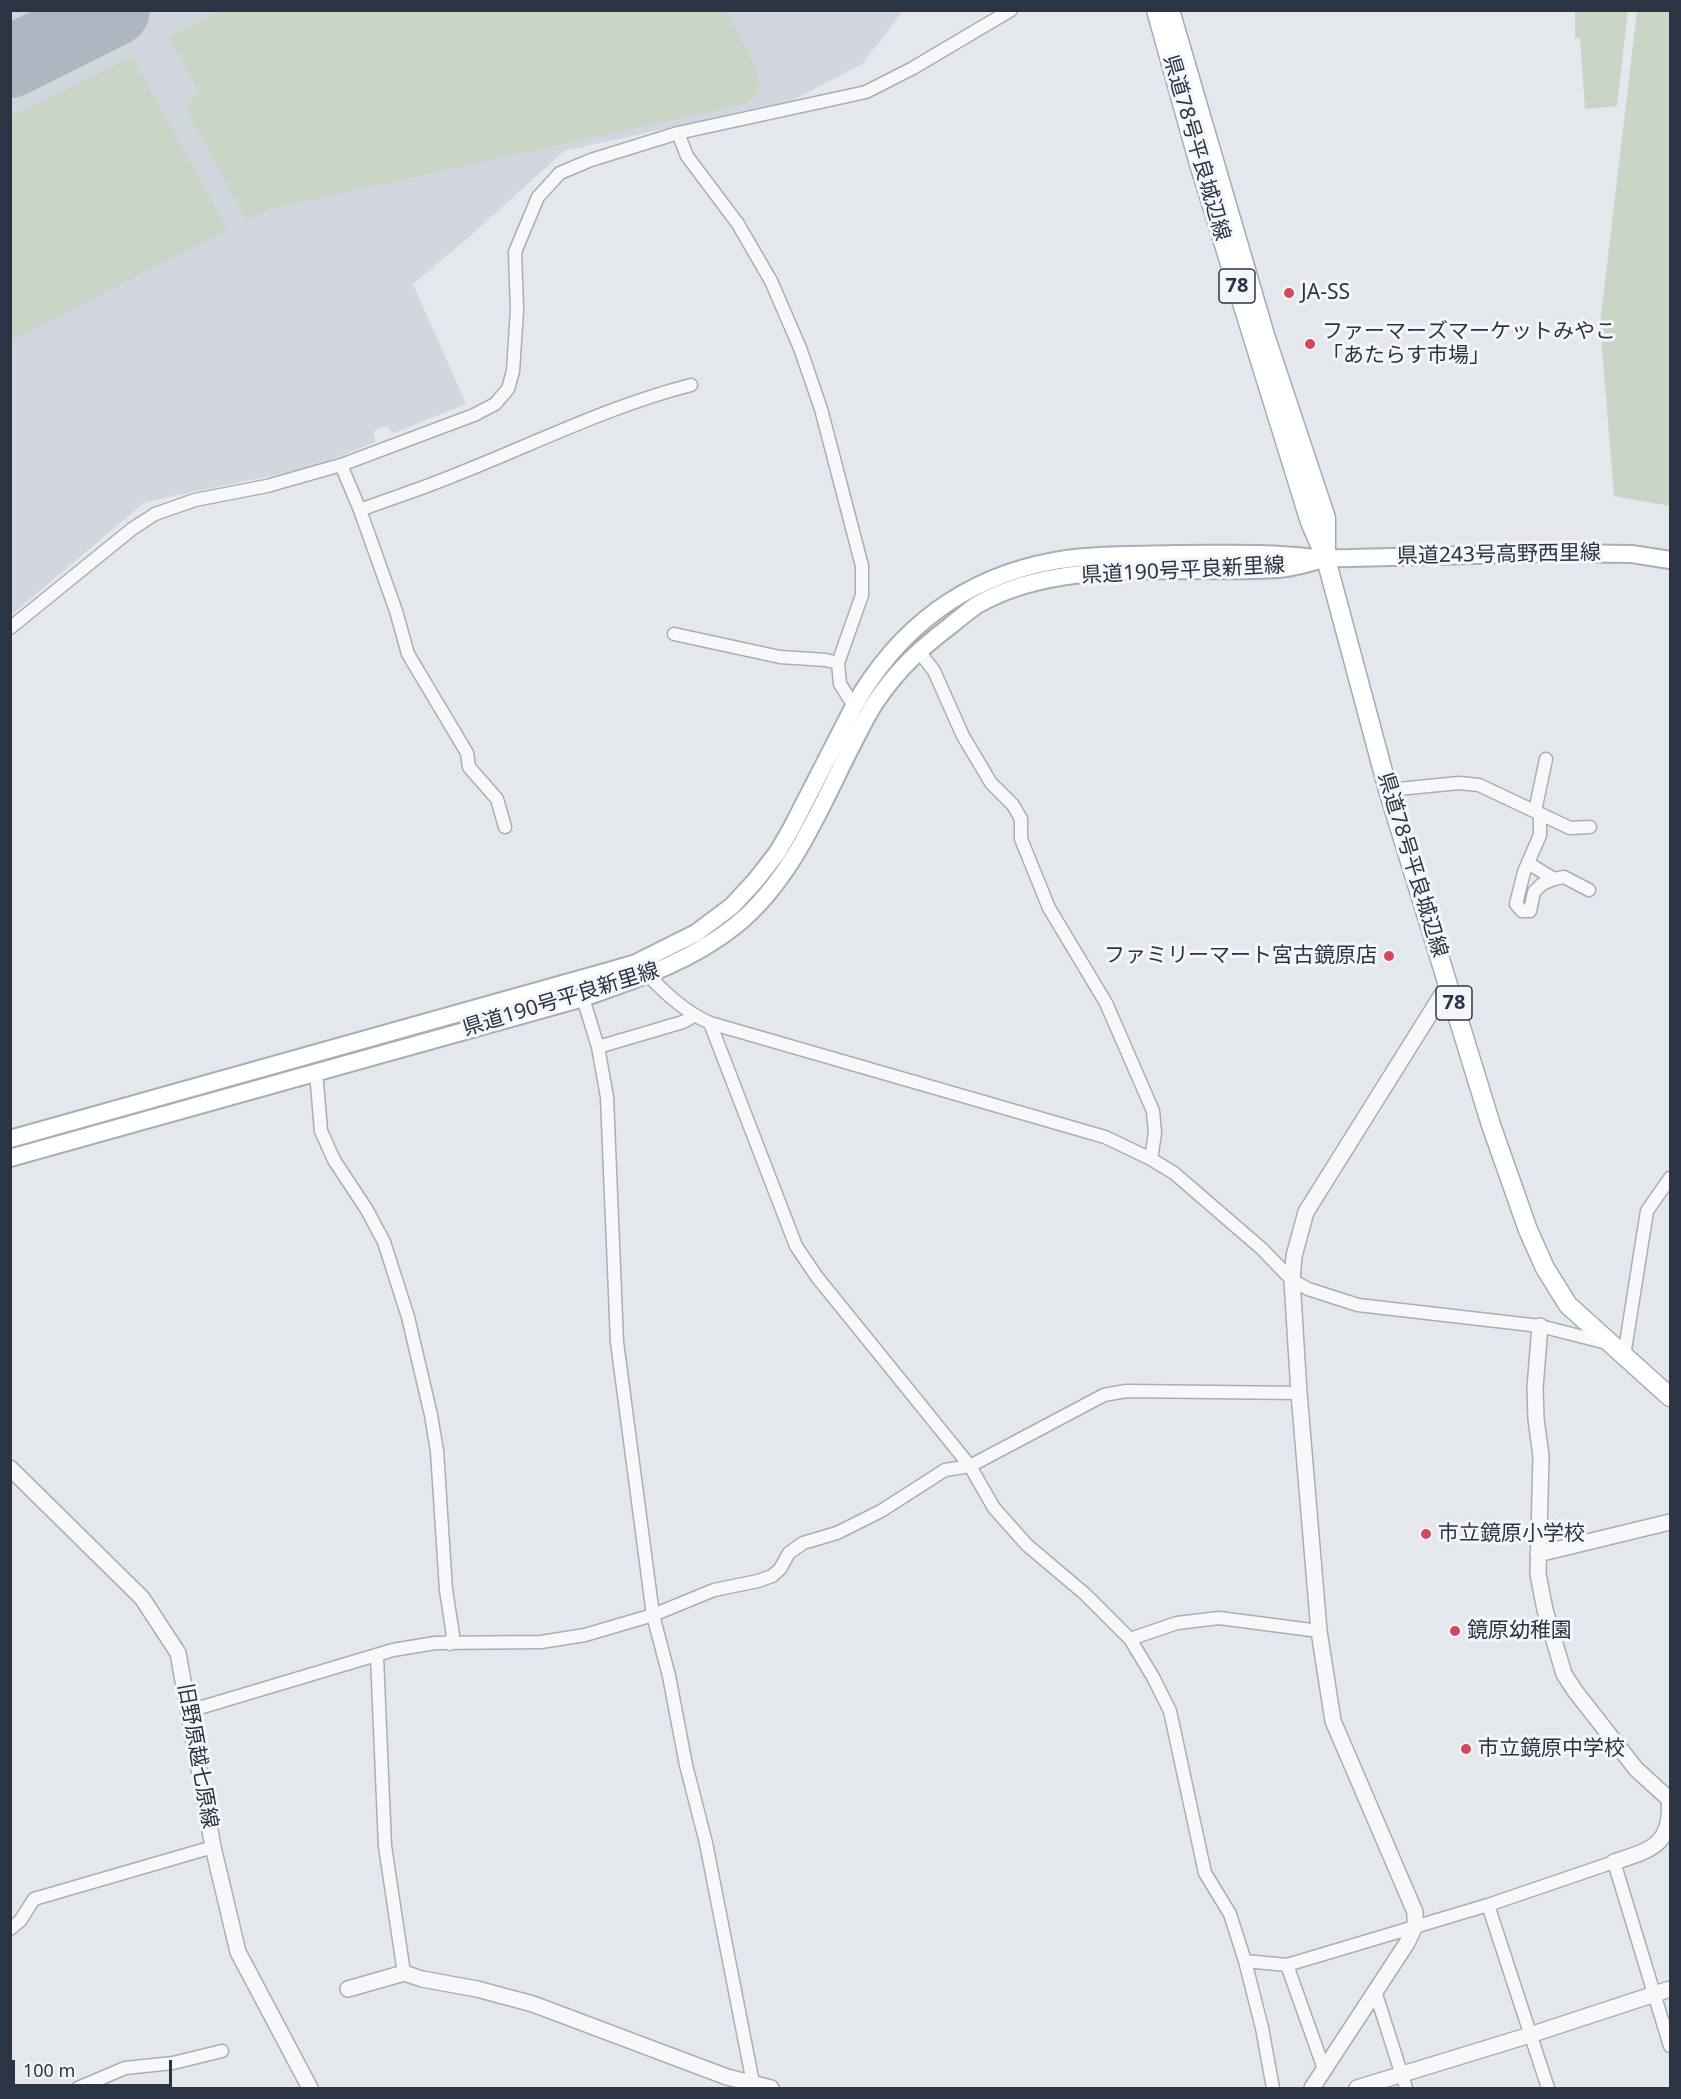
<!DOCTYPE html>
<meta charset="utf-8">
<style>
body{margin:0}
#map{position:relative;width:1681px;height:2099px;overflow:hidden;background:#e4e7ec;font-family:"Noto Sans",sans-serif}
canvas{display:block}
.frame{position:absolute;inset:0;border:12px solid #2b3445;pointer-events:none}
.scale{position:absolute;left:12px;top:2060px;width:160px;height:27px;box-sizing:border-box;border:3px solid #2b3445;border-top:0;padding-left:8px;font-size:18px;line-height:21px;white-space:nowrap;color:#2b3445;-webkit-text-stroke:4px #f4f6f9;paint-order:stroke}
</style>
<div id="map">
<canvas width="1681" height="2099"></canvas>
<div class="frame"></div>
<div class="scale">100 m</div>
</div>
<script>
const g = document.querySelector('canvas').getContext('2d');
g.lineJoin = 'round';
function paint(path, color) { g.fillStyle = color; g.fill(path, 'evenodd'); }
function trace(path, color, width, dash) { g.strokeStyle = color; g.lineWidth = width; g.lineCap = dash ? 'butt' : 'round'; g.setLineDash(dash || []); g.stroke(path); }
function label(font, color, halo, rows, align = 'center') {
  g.font = font + ' "Noto Sans","Noto Sans JP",sans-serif'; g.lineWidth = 6; g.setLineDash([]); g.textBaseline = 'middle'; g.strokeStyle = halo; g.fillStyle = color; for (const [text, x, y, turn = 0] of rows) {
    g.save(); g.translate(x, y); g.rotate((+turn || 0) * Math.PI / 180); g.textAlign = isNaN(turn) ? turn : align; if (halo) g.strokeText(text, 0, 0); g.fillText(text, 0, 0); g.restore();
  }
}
paint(new Path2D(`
 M11,11H903L862,64L793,100L564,151L469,237L413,284L466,404L394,433L386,426L380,428L374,431L375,442L313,467L145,502L11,615Z`), '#d2d6de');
paint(new Path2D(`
 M221,10L726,11C734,26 760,68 759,84C758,93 753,98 747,103L274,208L246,220L185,107L199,93L169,37Z
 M1575,11H1628L1617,106L1585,109L1580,38H1575Z
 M1637,11H1670V506L1614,496L1600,324Z
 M132,56L228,230L11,340V117Z`), '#c9d6c5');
trace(new Path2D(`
 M10,62L114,10`), '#b0b6c1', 72);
const minor = new Path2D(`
 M678,133L687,156L738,224L771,281L800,348L821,409L862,566V595L838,663L840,684L854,706
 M341,465L360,510L396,611L408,654L467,753L469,767L497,799L505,827
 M360,510C392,498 424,488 455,475C534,444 609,406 691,385
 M10,628L132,529L155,514L195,500L267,486L341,465L474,415L495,404L508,389L513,371L517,310L515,252L538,197L560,173L591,160L678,133L866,92L913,68L1011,10
 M674,634L780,657L826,660L838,663
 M918,650L934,671L963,736L991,783L1013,805L1021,819V839L1049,908L1106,1003L1153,1111L1155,1133L1151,1159
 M1388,790L1459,783L1479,785L1570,828L1590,827
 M1535,811L1546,759
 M1540,814V835L1524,872L1516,904L1522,911H1530L1534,892L1542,884L1554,879L1564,877L1589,890
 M1528,863L1554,879
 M642,969C662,990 683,1011 710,1023L1105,1137L1151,1159L1174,1173L1262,1249L1292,1280L1308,1289L1358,1305L1540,1326L1607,1343
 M583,998L598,1047L607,1097L617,1342L653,1615L669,1676L686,1765L706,1843L754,2088
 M710,1023L796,1246L817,1277L970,1466L994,1508L1027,1545L1085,1594L1130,1639L1153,1677L1170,1711L1205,1873L1230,1914L1245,1961L1262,2028L1273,2088
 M598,1047L683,1022L694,1016
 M316,1072L321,1131L334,1160L367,1210L384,1242L408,1317L431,1415L437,1451L446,1590L453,1635L450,1644
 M1624,1356L1647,1211L1670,1178
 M1130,1639L1177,1623L1219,1618L1319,1631
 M377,1657L385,1846L404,1973
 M189,1711L393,1650L435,1643L541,1642L585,1635L653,1615L714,1590L758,1581L772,1576L780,1569L789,1553L803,1543L837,1533L881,1511L945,1470L970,1466L1104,1395L1126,1391L1299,1393
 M1488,1905L1548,2088
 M10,1929L20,1921L34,1899L213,1847
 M1245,1961L1287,1965L1488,1905L1614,1862L1670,2046
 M1287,1965L1324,2069
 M1375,1991L1406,2088
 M78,2088L125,2068L173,2063L222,2051`);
const tertiary = new Path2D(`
 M1540,1326L1535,1388L1536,1419L1541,1456L1538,1574L1545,1610L1564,1674L1575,1691L1636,1769L1669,1799C1673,1845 1651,1850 1614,1862
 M10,1468L142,1598L178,1653L213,1847L238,1952L310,2088
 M1538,1554L1670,1522
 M348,1989L404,1973L422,1979L477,1989L533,2004L727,2077L771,2088
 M1312,2088L1407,1943L1415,1926V1912L1333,1721L1319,1631L1299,1393L1292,1280L1294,1256L1306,1212L1448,985
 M1357,2088L1530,2035L1670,1989`);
const secondary = new Path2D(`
 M10,1139L616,969L636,963L696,933L732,906L756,880L777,853L791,829L854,706C898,628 965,577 1054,561C1094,554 1136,555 1177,554C1223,554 1268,552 1314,558
 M10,1158L583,998C637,979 690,962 735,926C790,882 818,813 849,751C858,734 866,716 877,700C899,668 920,649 950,626C959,619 968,611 977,605C1060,556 1186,575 1279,569C1295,568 1310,562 1326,559C1334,558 1342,558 1350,558L1556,553L1632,554L1670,560`);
const primary = new Path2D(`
 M1156,10L1199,164L1310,522L1326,559L1388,790L1491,1125L1528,1230L1545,1268L1568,1305L1670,1397
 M1170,10L1265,335L1326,518V552`);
trace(minor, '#a9aeb7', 15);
trace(tertiary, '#a9aeb7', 18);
trace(secondary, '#a9aeb7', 20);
trace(primary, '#a3abb8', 21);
trace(minor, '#f7f8fa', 12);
trace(tertiary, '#f7f8fa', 15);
trace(secondary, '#fff', 16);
trace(primary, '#fff', 18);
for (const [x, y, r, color] of [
 [1289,293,6,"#d1495b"],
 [1310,344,6,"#d1495b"],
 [1389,956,6,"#d1495b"],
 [1426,1534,6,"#d1495b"],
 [1455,1631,6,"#d1495b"],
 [1466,1749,6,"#d1495b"]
]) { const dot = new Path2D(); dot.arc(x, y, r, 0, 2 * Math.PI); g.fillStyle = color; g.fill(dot); trace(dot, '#f4f6f9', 2); }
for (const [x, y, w] of [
 [1237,286,36],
 [1454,1003,36]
]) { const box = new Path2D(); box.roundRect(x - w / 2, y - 17, w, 34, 4.5); g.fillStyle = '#f4f6f9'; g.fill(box); trace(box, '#2b3445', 1.5); }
label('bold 20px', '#2b3445', null, [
 ["78",1237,286],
 ["78",1454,1003]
]);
label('21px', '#2b3445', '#f4f6f9', [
 ["県道78号平良城辺線",1196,148,74],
 ["県道243号高野西里線",1499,555,-1],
 ["県道190号平良新里線",1183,571,-3],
 ["県道78号平良城辺線",1412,865,73],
 ["県道190号平良新里線",561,1000,-17],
 ["旧野原越七原線",197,1756,80]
]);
label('21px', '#2b3445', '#f4f6f9', [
 ["JA-SS",1301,293],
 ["ファーマーズマーケットみやこ",1322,332],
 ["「あたらす市場」",1322,356],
 ["ファミリーマート宮古鏡原店",1377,956,"right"],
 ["市立鏡原小学校",1438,1534],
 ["鏡原幼稚園",1467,1631],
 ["市立鏡原中学校",1478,1749]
], 'left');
</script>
